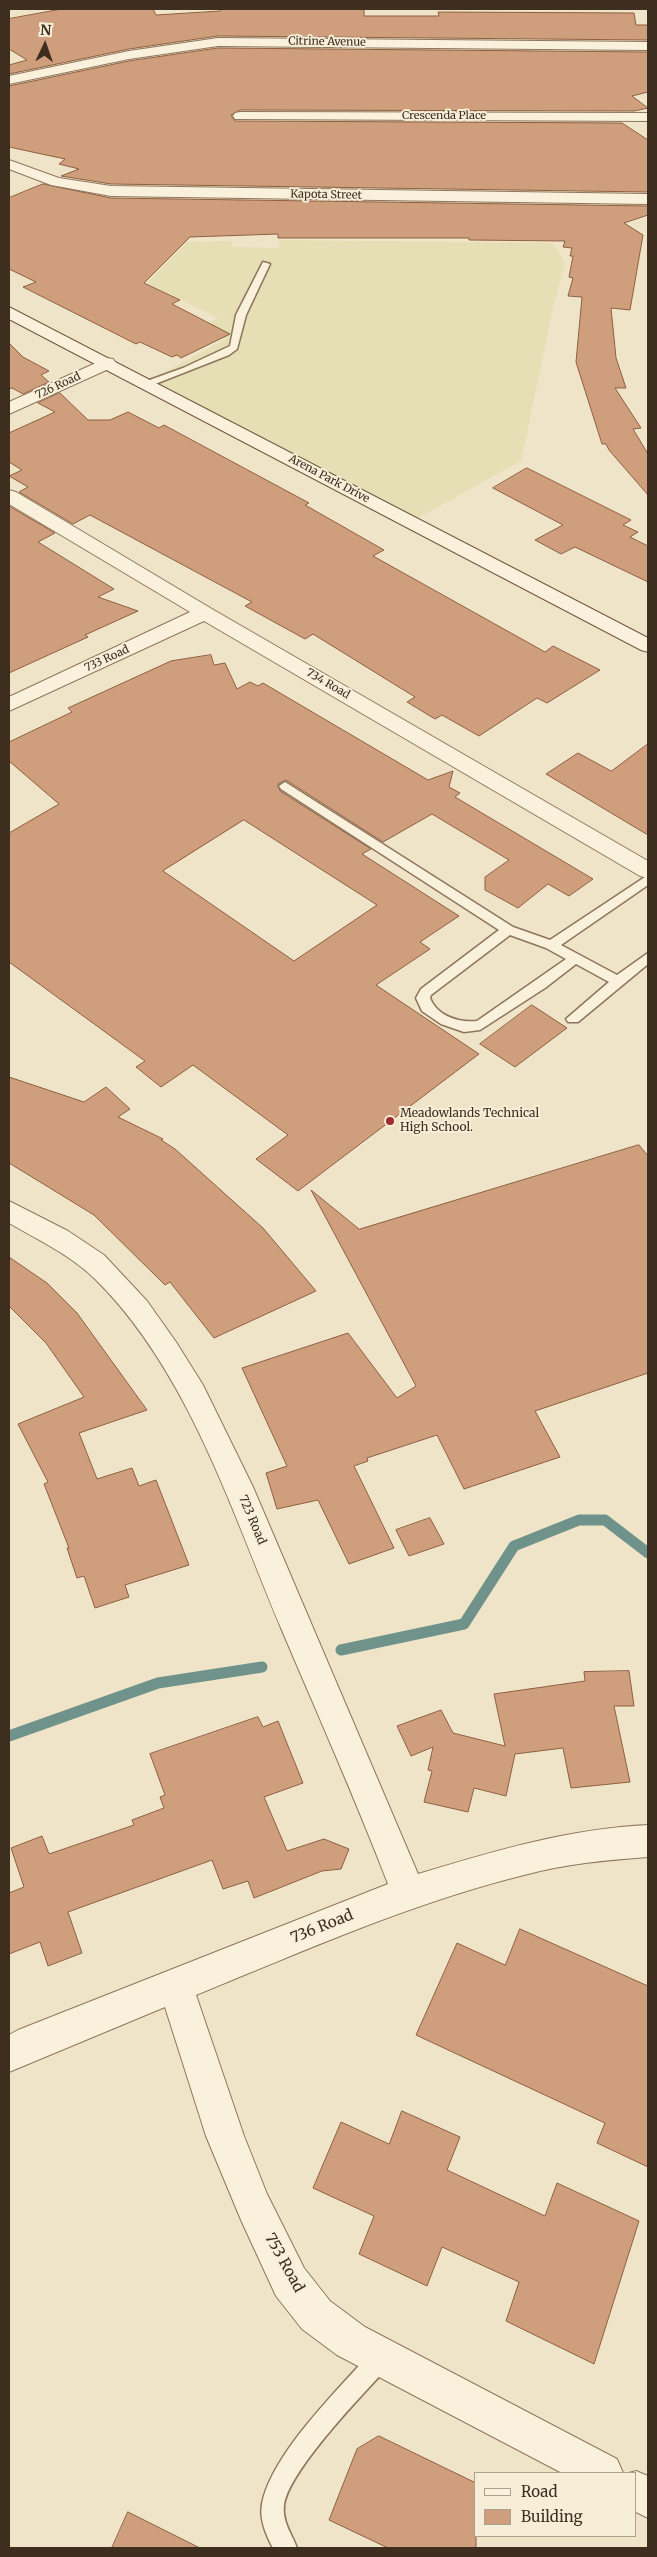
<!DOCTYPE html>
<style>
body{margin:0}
#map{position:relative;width:657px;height:2557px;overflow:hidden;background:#f0e4c8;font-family:Merriweather,serif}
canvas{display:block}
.frame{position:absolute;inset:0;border:10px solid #3d2e20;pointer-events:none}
.legend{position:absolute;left:474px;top:2472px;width:162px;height:65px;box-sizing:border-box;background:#f7eed8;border:1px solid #ada18e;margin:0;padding:6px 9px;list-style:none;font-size:15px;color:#3d2e20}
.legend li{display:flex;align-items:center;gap:10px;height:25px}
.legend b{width:25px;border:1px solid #ada18e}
.north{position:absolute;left:20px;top:20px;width:50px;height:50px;-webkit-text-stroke:4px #f7eed8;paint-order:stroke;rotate:3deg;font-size:14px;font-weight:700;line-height:20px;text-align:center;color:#3d2e20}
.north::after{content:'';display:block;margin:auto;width:18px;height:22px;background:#3d2e20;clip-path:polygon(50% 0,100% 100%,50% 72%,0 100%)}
</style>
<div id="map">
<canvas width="657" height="2557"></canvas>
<div class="frame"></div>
<ul class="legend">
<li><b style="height:6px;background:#faf1dc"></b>Road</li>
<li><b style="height:14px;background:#cf9f7d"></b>Building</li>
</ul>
<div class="north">N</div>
</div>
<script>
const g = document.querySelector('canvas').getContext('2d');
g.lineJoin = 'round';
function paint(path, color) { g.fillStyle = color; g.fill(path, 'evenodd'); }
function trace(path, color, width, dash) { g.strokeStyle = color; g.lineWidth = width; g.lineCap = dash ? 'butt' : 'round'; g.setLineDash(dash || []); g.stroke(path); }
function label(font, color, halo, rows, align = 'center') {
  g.font = font + ' Merriweather,serif'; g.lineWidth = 4; g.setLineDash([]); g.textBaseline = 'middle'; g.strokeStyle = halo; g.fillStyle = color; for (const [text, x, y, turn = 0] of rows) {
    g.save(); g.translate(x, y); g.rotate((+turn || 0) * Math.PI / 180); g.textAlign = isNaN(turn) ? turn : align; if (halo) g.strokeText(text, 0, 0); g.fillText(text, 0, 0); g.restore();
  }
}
paint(new Path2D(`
 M280,240L553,243L565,263L553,308L521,461L412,521L146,382L226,339L201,327L218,318L147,283L187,242L231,241L232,247L278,248Z`), '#e6deb5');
trace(new Path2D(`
 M341,1650L464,1624L514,1546L579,1520H605L648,1553
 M9,1736L158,1683L262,1667`), '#6f938a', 11);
const building = new Path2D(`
 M62,9H153L156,15L220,11V9H364V16H439L438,12L634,13L636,25H648V40L218,36L129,49L9,74V65L27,60L9,49V19Z
 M218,48L648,52V92L632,96L648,108L634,111L240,110L231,115L235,121L622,123L648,140V192L111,184L61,176L79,169L59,164L65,159L9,147V86L129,61Z
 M43,184L111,198L648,206V215L624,223L643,235L630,310L611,308L616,358L626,388H615L641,428L633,429L648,454V495L609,450L606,444H602L576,362L582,297L568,296L573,278L569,277L573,256H570L572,248L563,247L565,241L469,240V238H278V234L190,237L144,283L180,300L172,304L230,334L181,358L177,355L172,357L140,342L136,344L23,287L36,282L9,269V198Z
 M9,343L23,357L49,371L41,375L49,382L23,394L12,388L9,389Z
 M60,393L88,420H110L128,412L159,428L164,425L309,503L305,505L384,550L373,556L545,652L553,646L600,670L547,703L537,698L479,736L442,715L435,719L407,702L415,697L313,634L305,639L245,606L252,602L90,515L73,524L19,492L28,487L9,476L22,470L9,462V433L55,412L38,403Z
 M527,468L631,520L623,525L638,532L630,537L648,546V582L575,547L561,554L535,540L563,525L493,488Z
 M9,506L55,533L38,542L114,589L98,597L138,611L85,635L88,637L9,673Z
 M211,655L214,665L225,663L237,689L250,682L258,686L263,683L428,780L453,771L449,787L460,793L455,797L593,879L569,896L548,884L518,908L485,890V877L509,860L432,814L383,842L286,780L278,784L280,791L371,849L362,854L459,916L420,942L430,949L376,985L479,1054L298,1191L256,1159L288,1135L193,1065L161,1087L136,1067L145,1061L9,962V833L59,804L9,761V742L72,712L68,708L171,661ZM244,820L377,905L294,961L163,871Z
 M648,744V835L546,774L578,753L611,771Z
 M532,1005L567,1028L515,1067L480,1044Z
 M9,1077L84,1102L106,1087L130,1109L118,1117L163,1139L161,1140L175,1149L263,1228L316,1291L214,1338L170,1282L165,1285L94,1215L9,1163Z
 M639,1145L648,1156V1373L535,1411L560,1457L464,1489L437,1435L367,1458L368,1461L354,1466L394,1548L349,1564L318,1500L277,1509L266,1473L287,1466L242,1368L348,1333L397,1398L416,1386L311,1190L359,1229Z
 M9,1257L47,1283L77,1313L147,1410L79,1433L97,1479L132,1468L139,1486L156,1480L189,1565L125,1585L129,1597L95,1608L84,1576L77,1578L67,1548H69L44,1484L48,1482L18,1424L84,1397L46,1343L9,1306Z
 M430,1518L444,1544L409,1556L396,1530Z
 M629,1671L634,1706H614L630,1782L571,1788L563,1748L515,1754L506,1796L474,1788L468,1812L424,1802L432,1771L428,1770L433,1747L411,1756L397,1726L441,1710L453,1733L505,1746L494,1694L585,1681L584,1672Z
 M258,1717L263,1727L278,1721L303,1783L264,1797L287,1851L324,1839L349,1849L341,1869L322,1871L254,1898L248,1881L223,1889L212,1860L68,1912L82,1953L48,1966L40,1942L9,1954V1893L24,1887L11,1848L42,1836L49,1854L134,1825L132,1820L164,1808L160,1797L165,1795L150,1754Z
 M520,1929L648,1986V2167L597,2143L605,2123L416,2035L457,1943L505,1965Z
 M402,2111L460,2137L447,2170L545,2216L557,2183L639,2221L594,2364L506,2321L519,2282L442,2247L427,2286L359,2254L374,2216L313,2188L341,2122L389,2144Z
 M379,2436L476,2483V2548H388L329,2520L357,2449Z
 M128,2512L200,2548H112Z`);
paint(building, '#cf9f7d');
trace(building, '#8d5f41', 1);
const lane = new Path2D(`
 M263,262L270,264L246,315L237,349L229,355L150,386H144V382L183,368L230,346L236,315Z
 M285,782L513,927L550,940L648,875V885L561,945L617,975L648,953V964L578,1022H568L566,1019L609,982L576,964L545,988L480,1030L464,1032L441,1024L422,1011L416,998L421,989L499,930L281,789L279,786ZM510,935L546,948L566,959L477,1021C459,1023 437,1016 430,998L431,995Z
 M382,2346L390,2349L393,2357L390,2365C364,2393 289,2470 284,2505C282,2522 292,2534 297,2548H273C266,2535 259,2519 262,2504C272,2453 340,2388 374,2349Z`);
const street = new Path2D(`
 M218,38L648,42V50L218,46L129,59L9,84V76L129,51Z
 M240,112L648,113V121L235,119L233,116L235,113Z
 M9,160L59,178L111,186L648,194V204L111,196L51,185L9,169Z
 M107,358L113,359L116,363L113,367L9,414V402Z
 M9,490L16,492L212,609L648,861V878L640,876L204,621L9,711V697L190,612L9,504Z
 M9,1201L68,1231L104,1255L147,1301L176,1342L203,1385L253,1487L418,1874C494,1851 567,1829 648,1825V1857C607,1860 564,1864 524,1875C411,1903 304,1951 196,1995L244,2136L267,2194L304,2268L330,2301L365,2327L617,2459L623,2473H562L337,2355L302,2329L276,2296L241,2220L206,2136L165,2007L9,2072V2035L18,2030L388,1884C355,1798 317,1713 281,1628C231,1510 188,1370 94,1278C69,1254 38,1240 9,1223Z
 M636,2471L648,2476V2518L636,2512V2473H629Z`);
const secondary = new Path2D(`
 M9,307L648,638V652L641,650L9,319Z`);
trace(lane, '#8d765c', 3);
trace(street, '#8d765c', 2);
trace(secondary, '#6f573f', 2);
paint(lane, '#faf1dc');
paint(street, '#faf1dc');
paint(secondary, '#faf1dc');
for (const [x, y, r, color] of [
 [390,1121,5,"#9e2a2b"]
]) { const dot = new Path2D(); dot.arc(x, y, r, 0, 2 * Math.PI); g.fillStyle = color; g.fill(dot); trace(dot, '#f7eed8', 2); }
label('11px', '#3d2e20', '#f7eed8', [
 ["Citrine Avenue",327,42,1],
 ["Crescenda Place",444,116],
 ["Kapota Street",326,195,1],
 ["726 Road",58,386,-25],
 ["Arena Park Drive",329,479,28],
 ["733 Road",107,659,-25],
 ["734 Road",328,684,30]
]);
label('12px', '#3d2e20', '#f7eed8', [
 ["Meadowlands Technical",400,1114],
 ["High School.",400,1128]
], 'left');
label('12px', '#3d2e20', '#f7eed8', [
 ["723 Road",252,1520,67]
]);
label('15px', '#3d2e20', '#f7eed8', [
 ["736 Road",322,1927,-22],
 ["753 Road",284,2263,61]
]);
</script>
